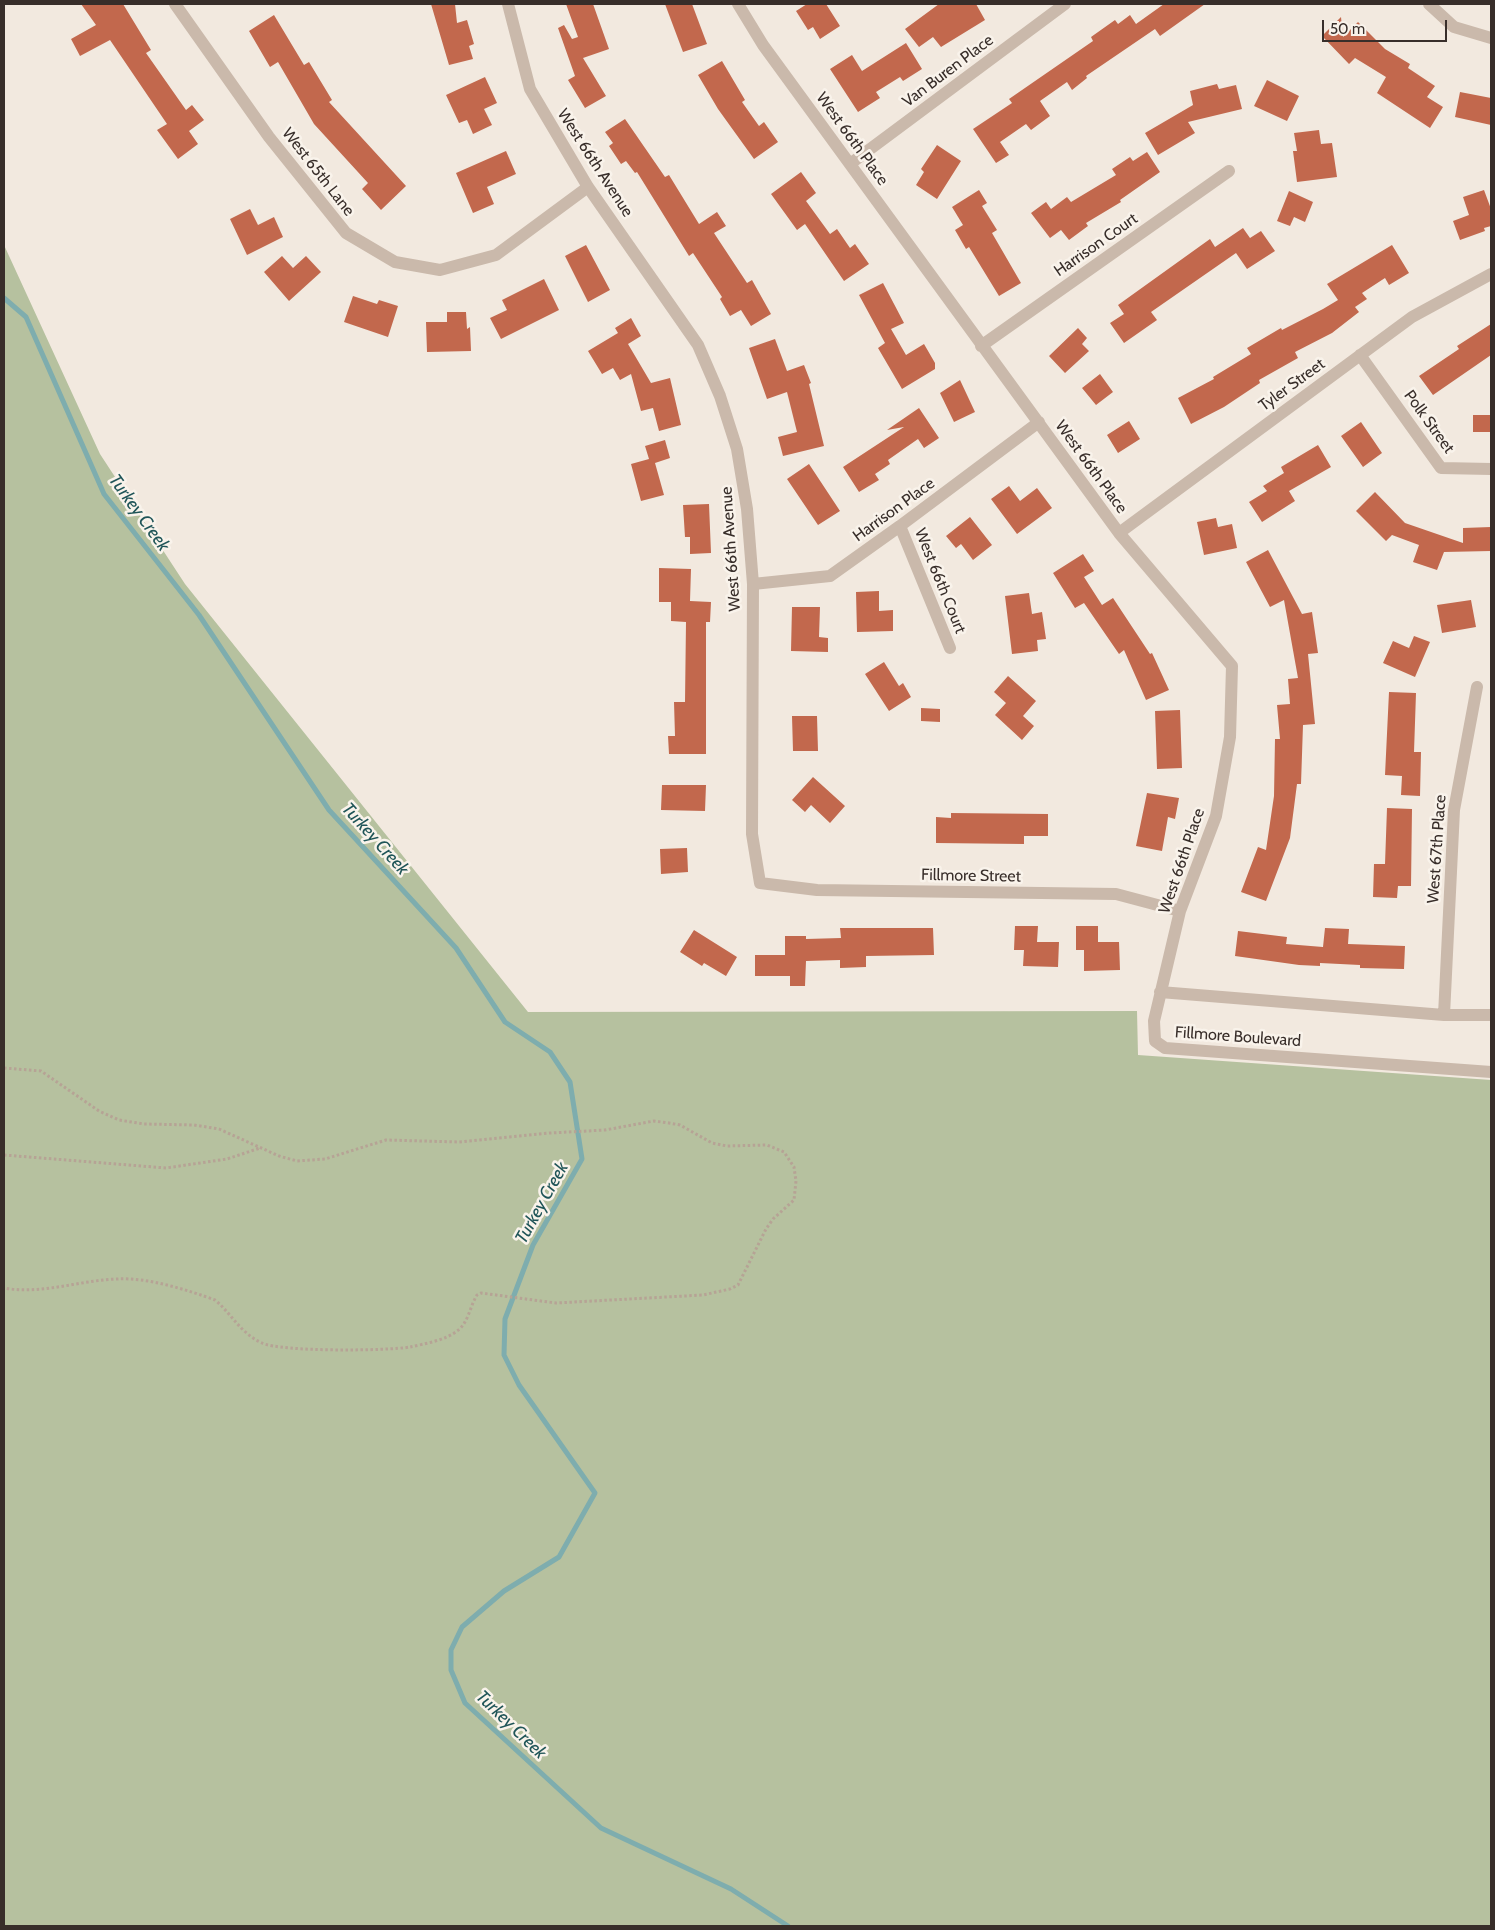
<!DOCTYPE html>
<style>
body{margin:0}
#map{position:relative;width:1495px;height:1930px;overflow:hidden;background:#f2e9df;font-family:Cabin,sans-serif}
canvas{display:block}
.frame{position:absolute;inset:0;border:5px solid #382e2a;pointer-events:none}
.scale{position:absolute;left:1322px;top:20px;width:125px;height:22px;box-sizing:border-box;border:2px solid #382e2a;border-top:0;padding-left:6px;font-size:15px;line-height:18px;white-space:nowrap;color:#382e2a;-webkit-text-stroke:4px #f9f3eb;paint-order:stroke}
</style>
<div id="map">
<canvas width="1495" height="1930"></canvas>
<div class="frame"></div>
<div class="scale">50 m</div>
</div>
<script>
const g = document.querySelector('canvas').getContext('2d');
g.lineJoin = 'round';
function paint(path, color) { g.fillStyle = color; g.fill(path, 'evenodd'); }
function trace(path, color, width, dash) { g.strokeStyle = color; g.lineWidth = width; g.lineCap = dash ? 'butt' : 'round'; g.setLineDash(dash || []); g.stroke(path); }
function label(font, color, halo, rows, align = 'center') {
  g.font = font + ' Cabin,sans-serif'; g.lineWidth = 5; g.setLineDash([]); g.textBaseline = 'middle'; g.strokeStyle = halo; g.fillStyle = color; for (const [text, x, y, turn = 0] of rows) {
    g.save(); g.translate(x, y); g.rotate((+turn || 0) * Math.PI / 180); g.textAlign = isNaN(turn) ? turn : align; if (halo) g.strokeText(text, 0, 0); g.fillText(text, 0, 0); g.restore();
  }
}
paint(new Path2D(`
 M4,245L100,454L185,584L528,1012L1137,1011L1138,1055L1491,1080V1926H4Z`), '#b6c19f');
trace(new Path2D(`
 M4,298L26,317L104,494L199,615L329,810L456,948L505,1022L550,1052L570,1082L582,1159L533,1245L505,1319L504,1355L519,1385L595,1493L559,1557L504,1591L462,1627L451,1650V1670L465,1703L601,1828L731,1889L788,1926`), '#7eadae', 5);
paint(new Path2D(`
 M81,4H123L151,50L146,53L186,110L192,105L204,120L189,131L198,144L178,159L157,130L167,124L110,40L80,56L71,39L96,25Z
 M431,4H455L457,23L467,20L474,44L469,46L473,59L449,65Z
 M566,4H593L609,49L583,58L606,96L585,108L568,80L575,76L558,28L564,25L572,39L578,37Z
 M665,4H692L707,44L683,52Z
 M807,4H826L840,26L820,39L813,27L808,30L796,11Z
 M939,4H976L985,20L941,47L933,37L919,47L905,29Z
 M1164,4H1205L1160,36L1155,29L1086,76L1087,78L1072,90L1067,82L1040,101L1050,116L1031,130L1026,124L1000,142L1009,155L996,163L973,129L1012,103L1009,99L1093,41L1091,37L1115,20L1118,24L1130,15L1136,24Z
 M274,15L304,65L309,62L332,100L329,102L406,186L381,210L362,189L368,183L314,124L278,62L270,67L249,31Z
 M1341,17L1343,37L1358,22L1385,49L1410,64L1408,68L1435,86L1427,97L1443,107L1430,128L1377,93L1386,77L1355,58L1349,64L1322,36Z
 M906,43L922,69L903,81L900,77L876,92L880,98L858,112L830,69L852,55L862,71Z
 M722,61L745,100L742,102L759,126L764,122L778,142L754,159L718,109L698,75Z
 M485,77L497,103L484,109L492,125L473,134L467,120L459,123L446,95Z
 M1267,80L1299,96L1287,121L1254,106Z
 M1217,84L1219,89L1236,85L1242,109L1188,122L1195,133L1158,155L1145,133L1193,105L1190,91Z
 M1460,92L1491,98V125L1455,117Z
 M625,119L665,177L669,175L699,224L717,212L726,226L714,233L747,283L752,280L771,314L751,326L741,310L730,316L720,299L722,297L693,253L689,256L637,172L635,173L626,161L621,164L609,146L613,143L605,132Z
 M1319,130L1321,144L1332,143L1337,177L1297,182L1293,151H1297L1294,133Z
 M937,145L961,161L937,199L916,185L924,172L921,169Z
 M506,151L516,174L487,187L494,204L473,213L456,173Z
 M1147,152L1160,172L1120,200L1121,202L1086,223L1088,226L1069,240L1061,230L1050,238L1031,213L1046,202L1051,209L1067,197L1071,202L1116,175L1112,169L1130,157L1133,161Z
 M801,172L816,193L806,201L830,234L837,229L850,248L855,244L869,264L844,281L805,224L797,230L771,194Z
 M979,190L987,203L982,206L997,230L992,233L1021,283L999,296L969,247L966,249L955,230L963,225L952,207Z
 M1484,190L1491,209V226L1484,228L1485,231L1460,240L1453,221L1469,215L1463,197Z
 M1289,191L1313,202L1305,222L1294,217L1290,226L1277,221Z
 M250,209L258,225L274,217L283,237L247,255L230,219Z
 M1243,228L1250,238L1261,231L1275,251L1247,269L1236,253L1151,312L1157,320L1124,343L1110,323L1124,314L1118,305L1210,239L1215,247Z
 M586,245L610,290L588,302L565,256Z
 M1392,245L1409,273L1389,285L1385,278L1362,293L1367,299L1355,307L1359,312L1332,333L1295,352L1298,358L1259,380L1260,383L1224,407L1191,424L1178,398L1214,379L1213,377L1251,354L1247,348L1281,328L1282,330L1323,309L1338,300L1327,284Z
 M282,256L293,268L306,256L321,272L289,301L264,272Z
 M544,279L559,310L501,339L490,318L507,310L502,300Z
 M883,283L904,323L891,329L906,355L924,344L935,363V369L902,389L878,348L885,343L859,295Z
 M353,296L377,304L379,300L398,306L388,337L344,322Z
 M447,312H466L467,329L470,327L471,351L427,352L426,322H447Z
 M631,318L641,336L628,344L651,383L670,378L681,425L659,431L653,408L641,411L631,374L620,380L613,368L602,374L588,351L618,333L615,328Z
 M1491,324V355L1433,395L1419,376L1459,349L1457,346Z
 M1078,328L1087,338L1082,344L1089,351L1065,373L1049,356Z
 M775,339L787,371L804,365L811,383L809,384L824,446L783,456L778,437L797,432L787,392L767,399L749,348Z
 M1100,374L1113,392L1096,405L1082,388Z
 M960,380L975,412L954,422L940,393Z
 M919,408L939,438L924,448L918,439L888,460L890,464L875,474L879,480L859,492L843,467L904,427L887,430Z
 M1473,415H1491V432H1473Z
 M1129,421L1140,439L1118,453L1107,435Z
 M1361,422L1382,453L1363,467L1341,436Z
 M665,440L670,458L655,463L664,495L641,501L631,464L649,459L645,446Z
 M1318,445L1331,467L1289,491L1295,501L1262,522L1249,502L1267,491L1263,486L1284,473L1281,467Z
 M809,464L840,511L818,525L787,479Z
 M1009,486L1020,501L1037,488L1052,508L1017,534L991,499Z
 M1375,492L1405,523L1463,543V528L1491,527V551L1444,552L1437,570L1413,562L1419,545L1392,535L1386,541L1356,511Z
 M709,504L711,553L690,554V537H685L683,505Z
 M970,517L992,545L973,560L961,544L956,548L946,536Z
 M1216,518L1218,527L1232,524L1237,548L1204,555L1197,522Z
 M1268,550L1302,614L1312,612L1318,653L1308,654L1315,724L1303,725L1301,784H1297L1290,838L1266,901L1241,892L1258,847L1266,850L1274,796L1275,739H1280L1277,705L1290,704L1288,679L1298,678L1284,600L1270,607L1246,562Z
 M1083,554L1094,571L1084,577L1102,605L1113,598L1150,654L1152,653L1169,690L1146,700L1124,650L1119,654L1084,603L1075,608L1053,573Z
 M659,568L691,569L690,601L711,602L710,622H706V754H669L668,736H675L674,702H685L686,622L671,621V602H659Z
 M879,591V611L893,610V631L857,632L856,592Z
 M1029,593L1032,614L1042,612L1046,639L1037,640L1038,651L1012,654L1005,596Z
 M1471,600L1476,627L1442,633L1437,605Z
 M792,607H820L819,637L828,638V652L791,651Z
 M1414,636L1430,642L1415,677L1383,663L1393,641L1409,648Z
 M884,662L899,686L903,683L911,697L889,711L865,674Z
 M1008,676L1036,701L1023,716L1034,726L1022,740L995,715L1006,703L994,692Z
 M1389,692L1416,693L1414,752H1421L1420,796L1401,795L1402,776L1385,775Z
 M921,708L940,709V722L921,721Z
 M1180,710L1182,768L1157,769L1155,711Z
 M792,716H817L818,751H793Z
 M813,777L845,806L830,823L811,805L805,812L792,800Z
 M662,785H706L705,811L661,810Z
 M1147,793L1179,798L1175,819L1168,817L1162,851L1136,846Z
 M1387,808L1412,809L1411,886H1398L1397,898L1373,897L1374,864H1385Z
 M951,813L1048,814V836H1024V844L936,843V817L951,818Z
 M687,848L688,872L661,874L660,849Z
 M1015,926H1038L1037,942H1059L1058,967L1023,966L1024,950H1014Z
 M1076,926H1098V942H1119L1120,970L1084,971V950H1076Z
 M840,928H933L934,955L866,956V967L840,968V960L806,961L805,986H790V976H755V955H785V936H806V939L841,938Z
 M1325,928L1349,929L1348,944L1405,946L1404,969L1360,968V965L1320,963V966L1299,965L1235,956L1238,931L1287,937L1286,944L1323,947Z
 M694,930L737,957L726,976L704,963L702,966L680,952Z`), '#c2684d');
trace(new Path2D(`
 M4,1068L41,1071L99,1111L119,1120L144,1124L194,1125L219,1129L279,1156L297,1161L325,1159L386,1140L459,1142L550,1133L605,1130L654,1121L669,1123L680,1125L712,1143L727,1146L767,1145L784,1152L794,1167L796,1181L794,1200L773,1219L766,1229L738,1285L730,1289L703,1295L556,1303L481,1293L477,1295C470,1306 468,1324 457,1331C446,1340 424,1344 410,1347C387,1351 281,1352 262,1343C240,1333 232,1314 215,1300C188,1290 146,1277 118,1279C80,1280 42,1295 4,1288
 M4,1155L166,1168L227,1159L260,1148`), '#b6a395', 3, [2.5, 2.5]);
trace(new Path2D(`
 M175,4L269,137L346,233L395,262L440,270L496,255L588,187
 M508,4L530,89L588,187L698,345L720,396L737,449L747,509L753,584L752,834L760,883L817,890L1116,894L1180,911
 M738,4L763,45L1119,533L1232,666L1230,737L1216,816L1180,911L1154,1021L1155,1041L1165,1048L1491,1072
 M1429,4L1454,27L1491,38
 M850,164L1065,4
 M981,346L1229,171
 M1360,355L1441,468L1491,469
 M900,526L950,648
 M1119,533L1412,317L1491,274
 M753,584L830,576L900,526L1039,422
 M1160,992L1444,1015H1491
 M1444,1015L1454,810L1477,687`), '#cab9ab', 12);
label('16px', '#382e2a', '#f9f3eb', [
 ["Van Buren Place",948,71,-37],
 ["West 66th Place",852,139,54],
 ["West 66th Avenue",595,163,57],
 ["West 65th Lane",318,172,52],
 ["Harrison Court",1096,245,-35],
 ["Tyler Street",1292,385,-36],
 ["Polk Street",1429,422,54],
 ["West 66th Place",1091,467,54],
 ["Harrison Place",894,510,-36],
 ["West 66th Avenue",731,549,-94],
 ["West 66th Court",940,581,68],
 ["West 67th Place",1437,849,-86],
 ["West 66th Place",1182,861,-71],
 ["Fillmore Street",971,876,1],
 ["Fillmore Boulevard",1238,1037,4]
]);
label('italic 18px', '#205558', '#f9f3eb', [
 ["Turkey Creek",139,513,54],
 ["Turkey Creek",375,839,48],
 ["Turkey Creek",542,1203,-61],
 ["Turkey Creek",511,1725,44]
]);
</script>
